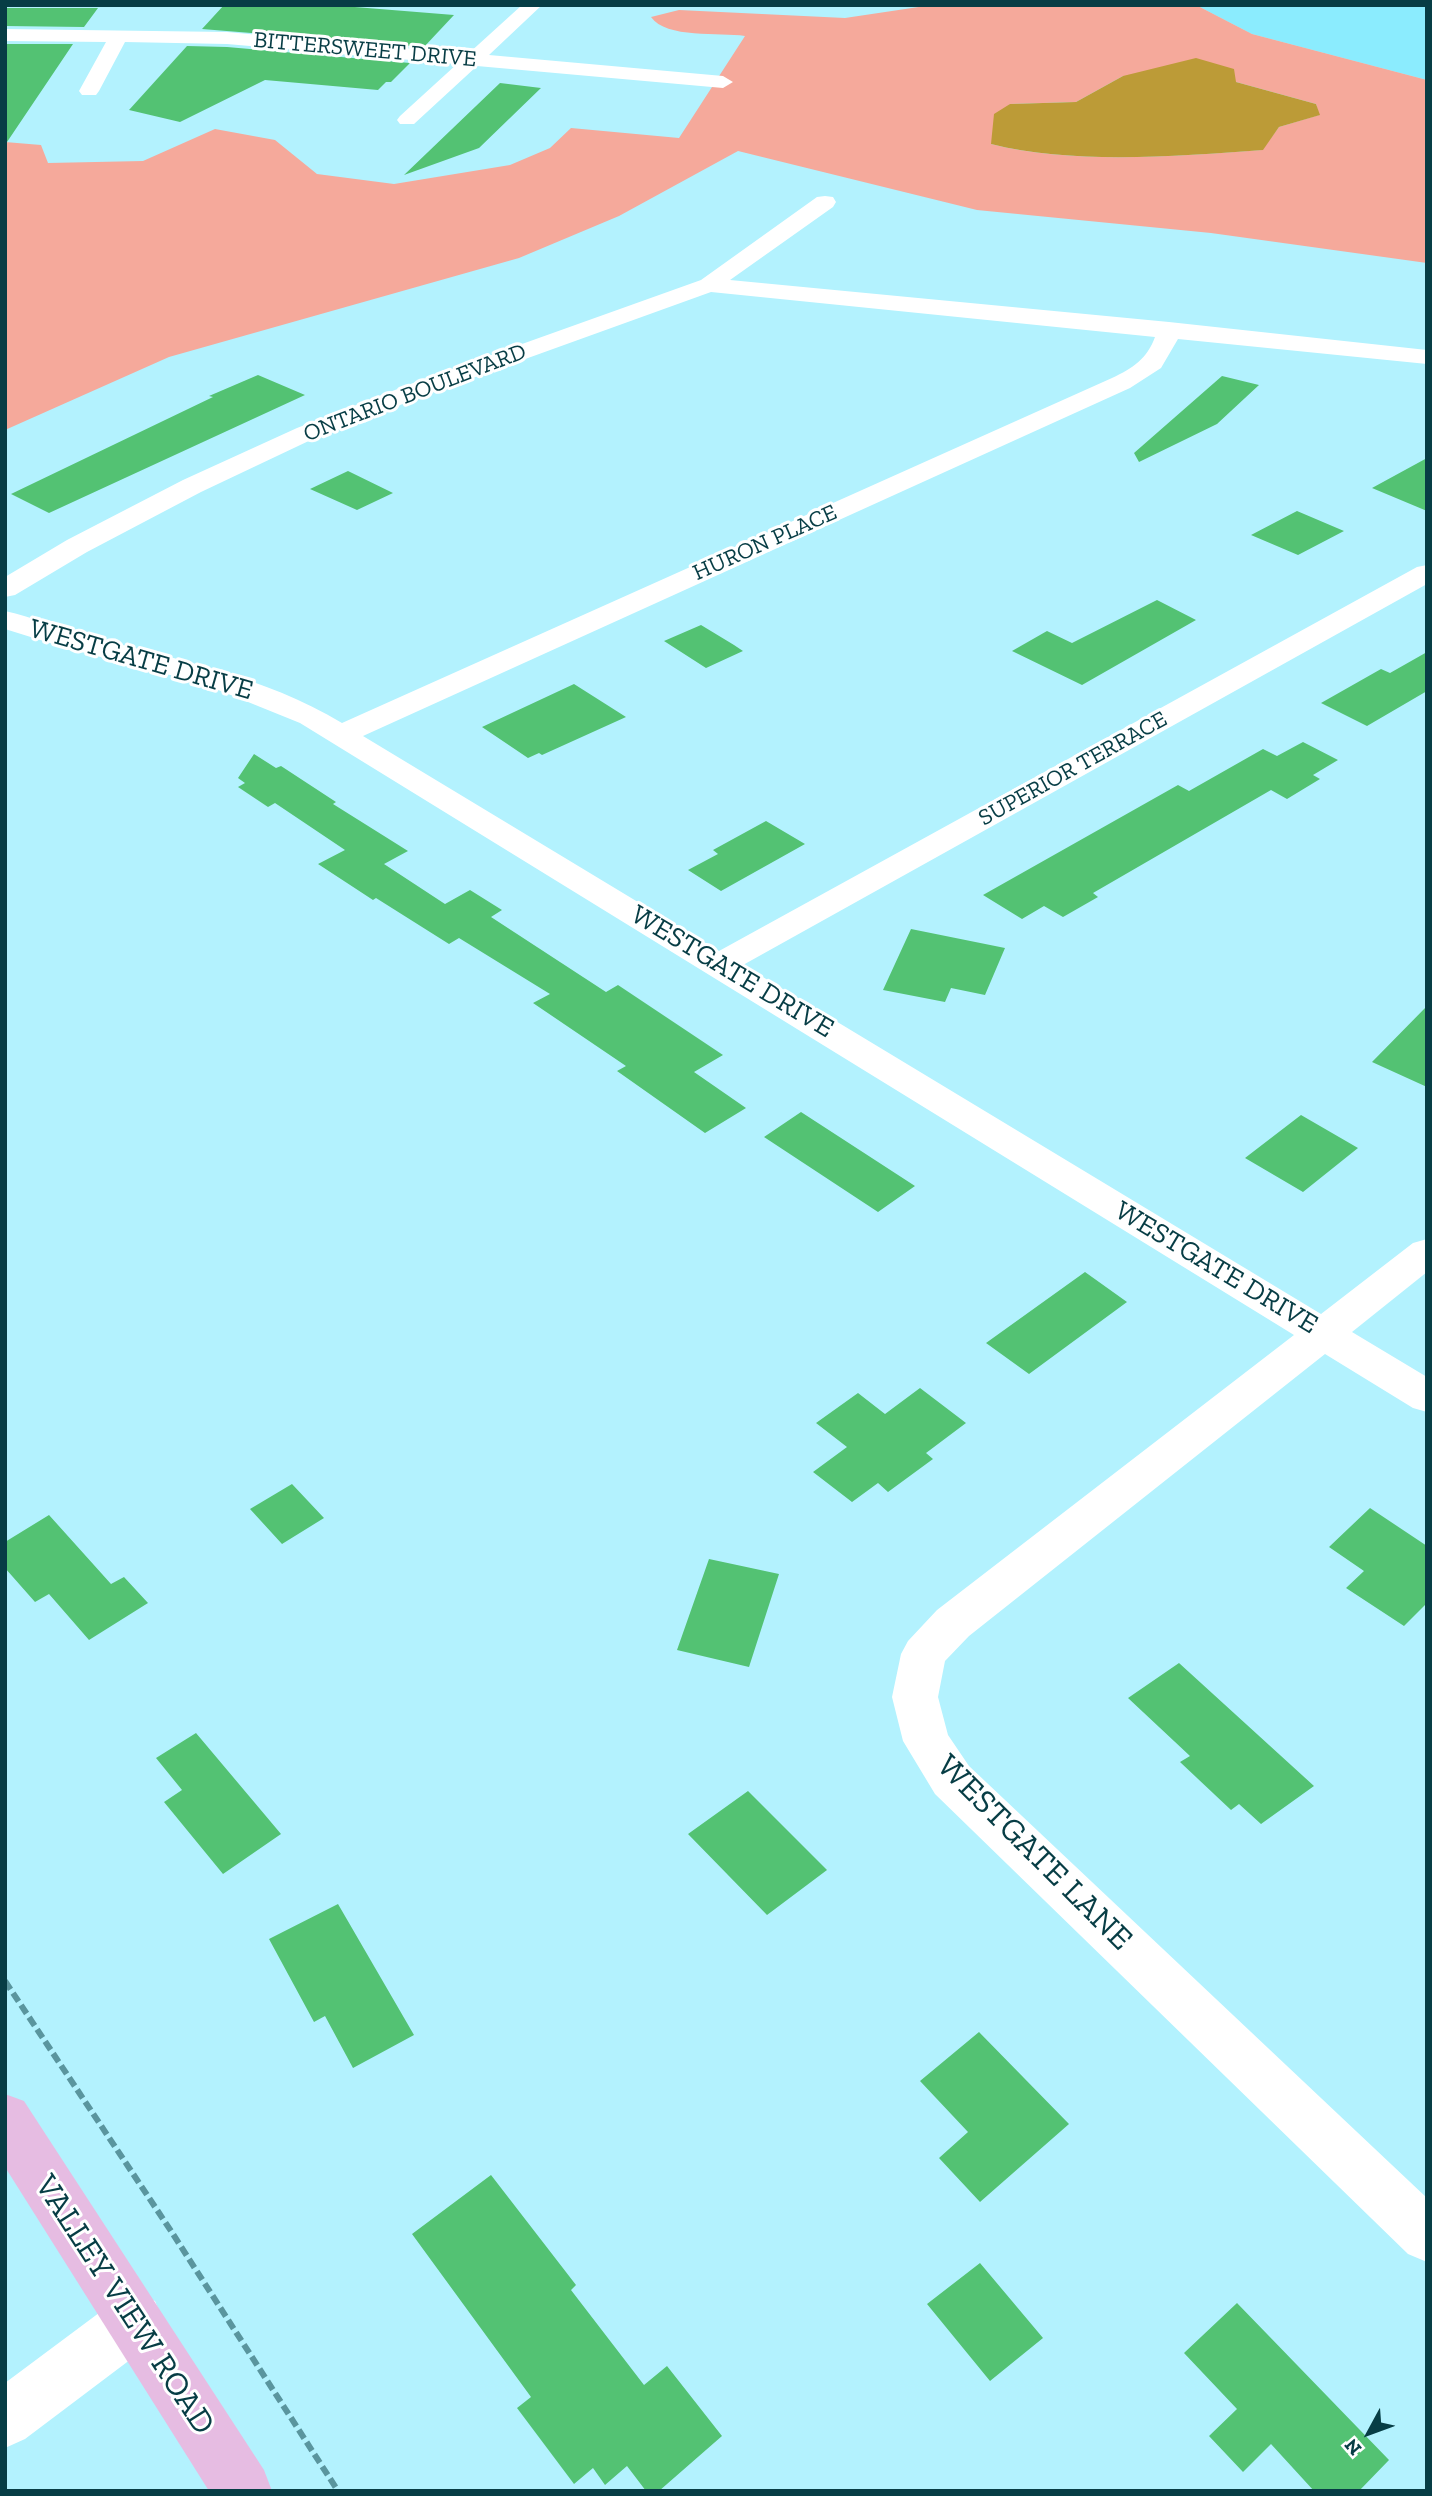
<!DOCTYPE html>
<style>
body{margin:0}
#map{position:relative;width:1432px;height:2496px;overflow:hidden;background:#b3f2fe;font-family:"Zilla Slab",serif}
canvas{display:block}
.frame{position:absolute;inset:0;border:7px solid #073d45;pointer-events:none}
.north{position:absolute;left:1334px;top:2398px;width:70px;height:70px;-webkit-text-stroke:5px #fff;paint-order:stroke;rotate:229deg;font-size:19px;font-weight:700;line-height:28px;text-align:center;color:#073d45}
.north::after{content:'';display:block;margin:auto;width:24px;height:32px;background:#073d45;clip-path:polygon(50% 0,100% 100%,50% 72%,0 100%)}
</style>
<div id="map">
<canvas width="1432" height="2496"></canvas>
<div class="frame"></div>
<div class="north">N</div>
</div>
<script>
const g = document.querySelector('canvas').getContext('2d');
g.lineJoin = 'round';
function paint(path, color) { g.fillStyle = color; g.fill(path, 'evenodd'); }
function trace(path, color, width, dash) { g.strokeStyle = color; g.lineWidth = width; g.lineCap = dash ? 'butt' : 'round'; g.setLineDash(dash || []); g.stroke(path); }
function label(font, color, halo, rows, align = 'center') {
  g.font = font + ' "Zilla Slab",serif'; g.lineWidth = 6; g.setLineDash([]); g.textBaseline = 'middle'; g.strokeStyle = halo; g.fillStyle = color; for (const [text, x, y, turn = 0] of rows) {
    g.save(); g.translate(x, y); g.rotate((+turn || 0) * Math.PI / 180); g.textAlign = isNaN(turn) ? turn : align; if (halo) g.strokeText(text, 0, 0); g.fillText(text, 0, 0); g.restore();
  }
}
paint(new Path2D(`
 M1196,5H1427V80L1252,34Z`), '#8becfe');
paint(new Path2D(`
 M932,5H1196L1252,34L1427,80V263L1211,233L977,210L738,151L619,216L519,258L169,357L5,430V142L41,145L48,163L143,161L215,129L275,140L317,174L394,184L510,165L550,148L571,128L679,138L745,36C720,32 666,39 651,17L679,10L845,18ZM1123,76L1236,82L1316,104L1319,115L1279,127L1262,150C1178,156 1073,165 991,144L1010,104L1076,102Z`), '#f5a99b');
paint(new Path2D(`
 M1196,58L1234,69L1236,82L1316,104L1320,115L1279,127L1263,150C1178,156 1074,165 991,144L994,114L1010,104L1076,102L1123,76Z`), '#bc9b37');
paint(new Path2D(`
 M224,5H330L454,15L424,47L202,29Z
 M5,8H98L84,27L5,26Z
 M5,44H73L5,145Z
 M187,46L227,47L410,63L391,82H386L378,90L265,80L180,122L129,110Z
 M500,83L541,88L479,148L404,175Z
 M258,375L305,395L49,513L11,494L213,397L209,396Z
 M1222,376L1259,385L1217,424L1139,462L1134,453Z
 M1427,458V511L1372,488Z
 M348,471L393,493L357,510L310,489Z
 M1297,511L1344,531L1298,555L1251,535Z
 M1157,600L1196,620L1082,685L1012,651L1047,631L1072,643Z
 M701,625L734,645L743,651L706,668L664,641Z
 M1427,652V691L1367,726L1321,703L1381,669L1390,673Z
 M574,684L626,717L542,755L539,753L528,758L482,727Z
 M1303,742L1338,760L1313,775L1320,779L1287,799L1271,790L1093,893L1098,897L1063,917L1044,906L1022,919L983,895L1178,785L1189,791L1263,749L1277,756Z
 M254,754L276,768L281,766L336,802L333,804L408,851L384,864L445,904L470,890L502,910L491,917L606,992L618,985L723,1055L694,1072L746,1108L705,1133L617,1071L626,1066L533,1003L550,994L459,938L449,944L376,898L373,900L318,864L345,850L275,803L268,807L238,787L245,783L238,778Z
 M766,821L805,844L721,891L688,870L718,854L713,850Z
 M911,929L1005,948L985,995L951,988L945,1002L883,990Z
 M1427,1006V1087L1372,1062Z
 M801,1112L915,1186L878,1212L764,1137Z
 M1301,1115L1358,1148L1303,1192L1245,1158Z
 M1085,1272L1127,1302L1029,1374L986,1343Z
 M920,1388L966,1423L926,1453L933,1459L888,1492L878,1483L852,1502L813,1472L847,1447L816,1423L858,1393L885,1414Z
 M292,1484L324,1518L282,1544L250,1509Z
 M1370,1508L1427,1546V1603L1404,1626L1346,1588L1364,1571L1329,1547Z
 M49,1515L111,1584L124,1577L148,1603L89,1640L49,1594L35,1602L5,1568V1542Z
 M709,1559L779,1574L749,1667L677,1650Z
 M1179,1663L1314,1786L1261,1824L1239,1804L1231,1810L1180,1762L1190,1756L1128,1698Z
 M196,1733L281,1834L223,1874L164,1802L182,1790L156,1758Z
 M748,1791L827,1870L767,1915L688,1834Z
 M338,1904L414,2035L353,2068L325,2016L314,2022L269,1939Z
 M979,2032L1069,2124L980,2202L939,2158L968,2132L920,2081Z
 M491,2175L576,2285L571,2290L644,2385L667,2366L722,2436L659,2491H646L627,2466L605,2485L593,2468L574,2484L517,2408L531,2397L412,2234Z
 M980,2263L1043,2338L990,2381L927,2304Z
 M1237,2303L1389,2460L1359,2491H1314L1271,2444L1243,2472L1209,2436L1237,2409L1184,2353Z`), '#53c273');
trace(new Path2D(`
 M5,1981L171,2231L338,2491`), '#5a959e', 6, [10, 4.5]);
paint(new Path2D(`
 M522,5H542L489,55L723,76L733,82L723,88L477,66L414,124H400L397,120L400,116L457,64L227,44L125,42L99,91L96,95H82L79,91L106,42L5,41V29L227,32L468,54Z
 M825,196L833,197L836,202L833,207L730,280L1169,322L1427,350V364L1178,339L1161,368L1130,388L363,736L719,951L1417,567L1427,565V584L743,965L1321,1314L1413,1243L1427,1239V1272L1352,1332L1427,1377V1412L1413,1408L1325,1354L969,1636L945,1661L938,1697L948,1735L969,1766L1427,2198V2262L1408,2254L935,1794L903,1741L892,1697L901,1654L908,1641L937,1610L1294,1335L300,723L201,683L66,648L5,629V611C33,617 60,629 88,636C175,659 264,676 342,723L1112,378C1133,368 1147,359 1155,337L711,292L431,393L315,438L201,492L87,552L15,595L5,597V577L67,540L183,480L297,428L413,383L701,280L817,197Z
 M135,2293L155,2301L163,2321L155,2341L25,2439L5,2448V2383L115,2301Z`), '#fff');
paint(new Path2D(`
 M5,2094L24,2101L264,2470L272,2491H209L5,2167Z`), '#e6bce2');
label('23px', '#073d45', '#fff', [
 ["BITTERSWEET DRIVE",365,50,5],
 ["ONTARIO BOULEVARD",415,393,-21],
 ["HURON PLACE",765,543,-24],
 ["SUPERIOR TERRACE",1073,769,-29]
]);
label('28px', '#073d45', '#fff', [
 ["WESTGATE DRIVE",141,660,16],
 ["WESTGATE DRIVE",732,972,31],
 ["WESTGATE DRIVE",1216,1268,31]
]);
label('33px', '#073d45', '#fff', [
 ["WESTGATE LANE",1034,1853,45],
 ["VALLEY VIEW ROAD",124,2305,57]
]);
</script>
